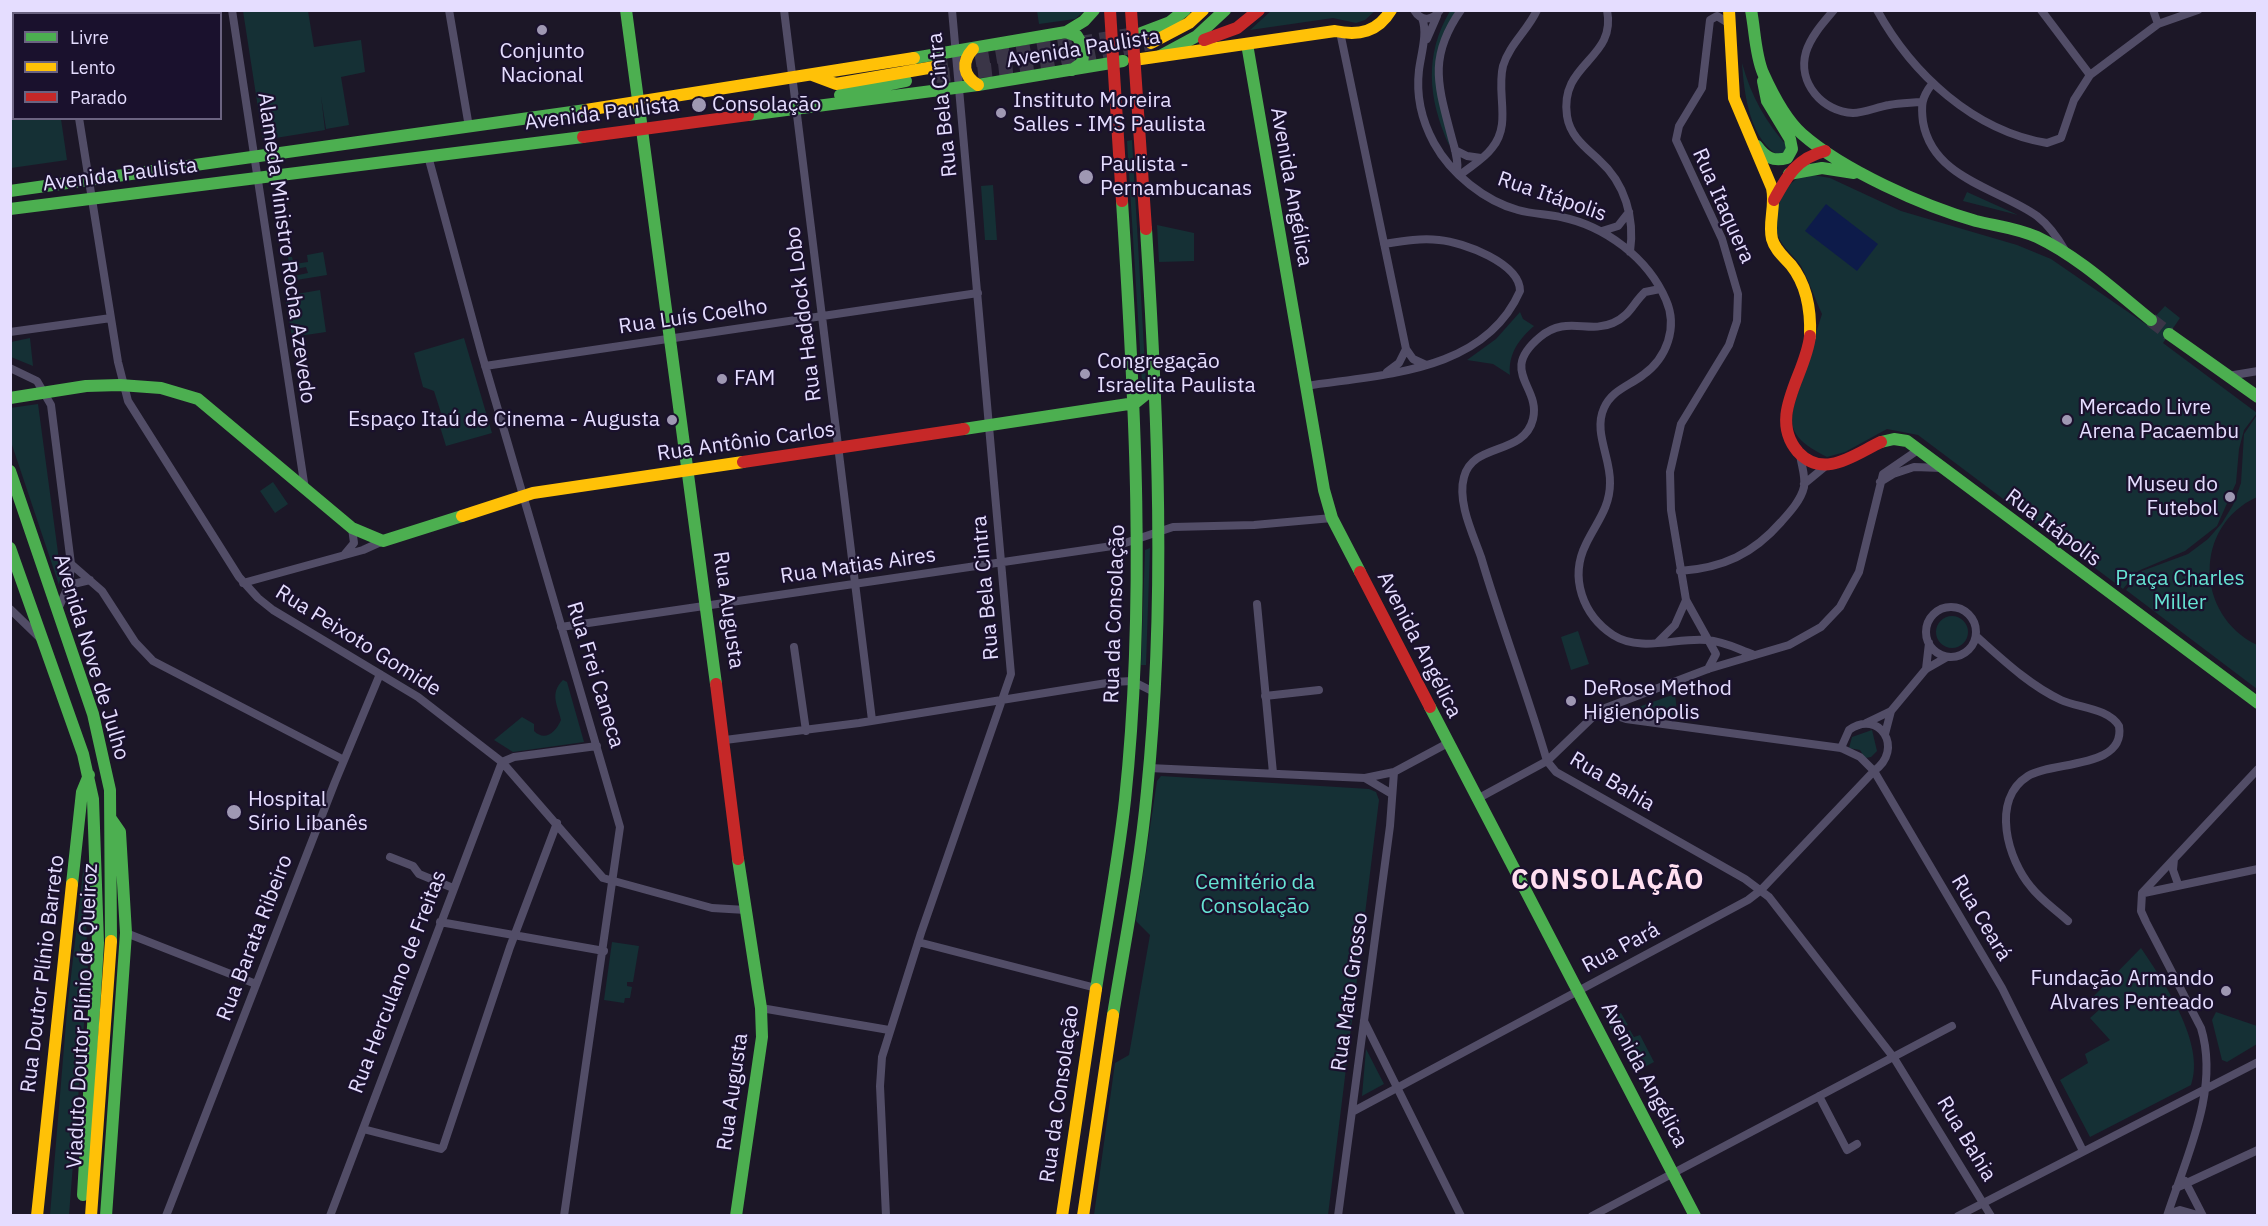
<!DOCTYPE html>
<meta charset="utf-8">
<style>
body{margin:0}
#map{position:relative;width:2268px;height:1226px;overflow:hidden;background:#1c1727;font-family:"IBM Plex Sans",sans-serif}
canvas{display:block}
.frame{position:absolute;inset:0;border:12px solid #e5ddff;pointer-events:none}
.legend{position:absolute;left:12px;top:12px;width:210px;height:108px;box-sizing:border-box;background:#1a112d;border:2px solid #6b6381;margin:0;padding:8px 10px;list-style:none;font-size:18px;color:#e5ddff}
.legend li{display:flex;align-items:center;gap:12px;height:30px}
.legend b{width:30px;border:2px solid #6b6381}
</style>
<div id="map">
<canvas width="2268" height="1226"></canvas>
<div class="frame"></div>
<ul class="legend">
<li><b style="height:8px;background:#4caf50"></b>Livre</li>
<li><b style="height:8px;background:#ffc107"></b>Lento</li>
<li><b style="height:8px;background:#c62828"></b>Parado</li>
</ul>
</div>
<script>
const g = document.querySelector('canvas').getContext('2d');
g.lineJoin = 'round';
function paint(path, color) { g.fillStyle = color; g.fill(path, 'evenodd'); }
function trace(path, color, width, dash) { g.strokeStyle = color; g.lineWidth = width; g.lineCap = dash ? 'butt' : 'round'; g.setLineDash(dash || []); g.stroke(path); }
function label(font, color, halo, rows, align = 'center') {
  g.font = font + ' "IBM Plex Sans",sans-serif'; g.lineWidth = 4.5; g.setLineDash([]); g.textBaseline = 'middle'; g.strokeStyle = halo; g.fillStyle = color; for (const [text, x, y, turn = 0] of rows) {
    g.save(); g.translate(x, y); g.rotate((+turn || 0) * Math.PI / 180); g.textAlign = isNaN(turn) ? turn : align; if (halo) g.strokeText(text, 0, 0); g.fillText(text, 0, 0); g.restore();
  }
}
paint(new Path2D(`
 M243,11H308L314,47L361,40L365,72L341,77L349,125L326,129L321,96L325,130L263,140Z
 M1037,11H1084L1075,19L1039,24Z
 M1271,11V10L1375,11L1365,20L1356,23L1333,18L1250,30Z
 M1450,11H1459L1439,61L1452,142L1449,145C1428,99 1424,55 1450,11Z
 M11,42H13L14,118L61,119L67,160L11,168Z
 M1742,63C1751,96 1766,123 1789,148L1782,157C1750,143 1744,94 1742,63Z
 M1132,140L1146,383H1142L1127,141Z
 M1807,174L1830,178L1901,211L2017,245L2051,259L2147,325L2165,306L2180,318L2163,343L2257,413L2244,430L2239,449L2236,483L2217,526L2185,551L2138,571L2123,589L1918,435L1887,429L1845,452L1827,457C1780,433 1790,420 1803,377C1809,356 1815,335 1822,314C1815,299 1809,281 1801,266C1794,256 1783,248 1778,236C1771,212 1783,181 1807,174Z
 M993,185L997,240H985L981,186Z
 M1967,192L2018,215L1963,201Z
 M1157,225L1194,233V261L1159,262Z
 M323,252L327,275L284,282V278L308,273L306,267L290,270L288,257H292L294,264L308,262L307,255Z
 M320,290L326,332L292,337L285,296Z
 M1520,312L1523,319L1534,326C1519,339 1508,354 1510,375L1493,364L1467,360L1496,339Z
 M30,338L33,366L11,357V342Z
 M464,338L492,433L446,446L437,417L441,413L434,391L423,387L414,353Z
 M38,404L61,575L59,585L11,442L10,408Z
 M2257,415V497C2193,526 2195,615 2257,645V689L2126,590L2142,571L2188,554L2208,539L2222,523L2233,505L2241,483L2244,434Z
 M273,482L288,504L275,513L260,491Z
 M1150,548L1146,665H1141L1145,550Z
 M1936 632a16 16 0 1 1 32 0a16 16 0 1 1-32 0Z
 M1578,631L1589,664L1571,670L1561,637Z
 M563,680L567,682L584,742L513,752L494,740L522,717L534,724V731C545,742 556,732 561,720C558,705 549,694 563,680Z
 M1675,694L1678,720L1630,710Z
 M1872,730L1877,751L1871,757L1865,758L1860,750L1849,748L1852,737Z
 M1161,776L1369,789L1376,792L1379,800L1328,1215H1094L1115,1063L1129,1055L1150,935L1136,921L1157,781Z
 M84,863L88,972L69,1215H50L67,1011Z
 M612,942L639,946L633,982H627V986L632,987L630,998H625L624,1003L604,1000Z
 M2141,948C2164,982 2206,1044 2191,1085L2090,1137L2060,1080L2088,1063L2085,1054L2110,1040L2090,1018L2100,1009L2092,998Z
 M2216,1012L2257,1026V1044L2227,1062L2222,1060L2212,1020Z
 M1621,1013L1628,1025L1619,1028L1622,1035L1630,1030L1634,1037L1640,1035L1654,1062L1635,1072L1607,1021Z
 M1366,1049L1384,1084L1362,1096Z`), '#153035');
paint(new Path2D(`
 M1826,204L1878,244L1857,271L1805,231Z`), '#0d1b4a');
trace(new Path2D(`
 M934,67L1141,33
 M936,76L1045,64L1151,43
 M2151,320L2169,334`), '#3a3547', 14, [14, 7]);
trace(new Path2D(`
 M61,10L62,14
 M232,10L305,489
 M449,10L469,127
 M784,10L872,720
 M1414,10C1421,22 1433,21 1440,10
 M1607,10C1617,60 1559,62 1567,116C1570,136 1585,147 1599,160C1625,183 1635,218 1630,252
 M1834,10C1823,23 1811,36 1806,52C1797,83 1823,112 1853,113C1864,113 1877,107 1889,105C1899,103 1910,103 1921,102
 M1877,10C1912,74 1974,131 2047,143L2061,138L2074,100L2090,75L2158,24L2198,10
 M2041,10L2090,75
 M2153,10L2158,24
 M1422,18C1428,33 1421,54 1419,70C1416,95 1422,121 1434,143C1451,174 1485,201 1518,210C1532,214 1547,214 1561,217C1605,226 1648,258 1666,300C1678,327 1667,358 1643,375C1629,386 1612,390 1604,408C1593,432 1611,458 1610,483C1610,508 1596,523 1586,544C1569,578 1583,615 1613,635C1641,653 1677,637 1707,640C1723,641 1738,649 1752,654
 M1340,32L1406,349L1413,359L1426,365
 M1427,39L1437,16
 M1932,84C1921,98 1921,106 1923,122C1933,179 1998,188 2037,216C2050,226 2058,238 2066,252
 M79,118L118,362L128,401L239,577L258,598L273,610L418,697L502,762L603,878L712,908L746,910
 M1455,150L1467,156L1481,158
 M428,156L482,355L620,827L564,1216
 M1457,172C1459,159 1454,147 1451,135C1438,85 1428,57 1461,10
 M1460,175C1471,166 1484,159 1492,148C1512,124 1496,94 1503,66C1509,45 1528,30 1537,10
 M1602,231L1618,226L1629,212
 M1660,289L1645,292C1633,303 1630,316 1613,323C1588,334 1566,315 1540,337C1498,372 1541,386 1533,419C1524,456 1473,442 1464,477C1457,502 1473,534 1481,557C1501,625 1527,692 1547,761L1556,772L1745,879L1769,897L1894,1058L1991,1216
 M10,332L111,318
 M485,366L978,293
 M10,368L37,381L51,405L71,564L69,585L58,609
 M1387,372L1399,363L1406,349
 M2228,376L2258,371
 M1306,386C1382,374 1484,373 1520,291C1520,263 1463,242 1439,240C1420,238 1403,241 1384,244
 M1880,482L1893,474L1914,467L1942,468
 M1804,484L1827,465
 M344,555L354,543L352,528
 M71,564L102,591L135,642L153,661L344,760
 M1680,571C1723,568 1753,554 1781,522C1790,512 1801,500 1804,487C1806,477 1801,464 1800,454
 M243,583L363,550L383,541
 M69,585L90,580
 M1257,604L1273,773
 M1926 632a25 25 0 1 1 50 0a25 25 0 1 1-50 0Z
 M10,609L40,638
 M561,627L1119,545L1173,527L1254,525L1332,518
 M1976,636C2002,659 2029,685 2061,700C2079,708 2108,708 2119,726C2126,769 2052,761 2028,776C1990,800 2008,860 2031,887C2041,900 2056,910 2068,921
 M1658,642L1675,625L1686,600
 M794,647L806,731
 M1708,669L1716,654L1686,600L1671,510L1670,472L1681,424L1729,345L1737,321L1738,294L1722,239L1676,140L1679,126L1702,88L1710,20L1717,16L1730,24
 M1926,669L1929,643
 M1265,696L1319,690
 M1600,710L1626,719L1841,748L1860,757L1874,771C1905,749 1879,708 1849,730L1841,748
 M1866,723L1891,711
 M1885,734L1891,711L1926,669L1947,657
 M725,740L859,723L1113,682L1132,681L1154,692
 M1149,768L1365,778
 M1392,794L1365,778L1394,772L1448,743
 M1477,799L1547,761L1600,710L1708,669L1789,645L1821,627L1840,607L1859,572L1883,474L1918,450
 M390,857L413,866L419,874L453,888
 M2174,859L2173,870L2178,884
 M2144,893L2258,869
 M440,922L604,951
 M126,933L256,984
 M918,942L1096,988
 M761,1008L889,1030
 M1364,1021L1461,1216
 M1819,1096L1847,1150L1857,1144
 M1352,1112L1748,900L1761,890L1874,771L2002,988L2083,1151
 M363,1129L441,1149L443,1147L510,947L557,823
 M2185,1181L2203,1216
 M2176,1188L2258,1150
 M2168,1214L2180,1210L2201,1216
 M166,1216L335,782L380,674
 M330,1216L502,762L514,757L597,746
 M886,1216L880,1086L882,1057L921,933L1011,674L952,10
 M1338,1216L1390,826L1394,772
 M1592,1216L1952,1026
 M1958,1216L2258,1062
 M2167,1216C2186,1157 2220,1090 2201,1028L2146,922L2141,911L2142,893L2258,769`), '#524d67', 8);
trace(new Path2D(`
 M626,10L716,684
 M1751,10C1755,30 1755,54 1763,73C1772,93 1785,119 1802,134C1843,170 1923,206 1976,221C1997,226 2017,228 2037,237C2079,257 2115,291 2151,320
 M87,14L107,10
 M10,25H14
 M1066,32L1077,36L1084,48L1082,63L1072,70
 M1141,33L1170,22L1185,10
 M1247,44L1324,490L1332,518L1360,572
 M1160,56L1197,36L1225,10
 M914,58L1066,32L1084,21L1094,10
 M840,95L906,81
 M748,115L978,85L1123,61
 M1757,146C1765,157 1773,162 1787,158L1792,149L1790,139L1767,101L1763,81
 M1789,174L1822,168L1854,173
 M10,191L586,110
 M10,209L583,137
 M2169,334L2258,397
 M10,398L86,386L120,385L161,388L198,399L352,528L383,541L462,516
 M964,429L1135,403L1156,386
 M1881,442L1894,439L1907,441L2258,703
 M10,471L93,714L110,790L111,941
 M10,548L83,754L93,799L98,943L83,1195
 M1430,707L1695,1216
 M72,884L82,792L89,775
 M1096,989C1106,926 1118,863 1125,800C1146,601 1135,401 1122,201
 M1113,1015C1125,941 1140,866 1147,791C1166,604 1158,416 1146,229
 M106,1216L126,933L120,832L111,819
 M736,1216L762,1037L761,1008L738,859`), '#4caf50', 12);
trace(new Path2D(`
 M1729,10L1734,98L1772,188C1776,206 1768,222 1772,239C1775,250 1784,257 1791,265C1807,285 1811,311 1810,336
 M1151,43L1189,23L1203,10
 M973,49C961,62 963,76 978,85
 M1134,60L1335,31C1359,36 1378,32 1391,10
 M812,75L836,84L934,67
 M586,110L914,58
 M462,516L533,493L743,462
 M37,1216L72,884
 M91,1216L111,941
 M1062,1216L1096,989
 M1083,1216L1113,1015`), '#ffc107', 12);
trace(new Path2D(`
 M1110,10L1122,201
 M1131,10L1146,229
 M1204,40L1237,28L1259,10
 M583,137L748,115
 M1774,200C1787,176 1797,158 1825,151
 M1810,336C1806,375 1767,416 1798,452C1824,480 1855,454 1881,442
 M743,462L964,429
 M1360,572L1430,707
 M716,684L738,859`), '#c62828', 12);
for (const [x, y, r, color] of [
 [542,30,6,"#9f98b3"],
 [699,105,8,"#9f98b3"],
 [1001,113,6,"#9f98b3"],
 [1086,177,8,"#9f98b3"],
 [1085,374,6,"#9f98b3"],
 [722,379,6,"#9f98b3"],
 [672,420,6,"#9f98b3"],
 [2067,420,6,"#9f98b3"],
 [2230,497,6,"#9f98b3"],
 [1571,701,6,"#9f98b3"],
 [234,812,8,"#9f98b3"],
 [2226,991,6,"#9f98b3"]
]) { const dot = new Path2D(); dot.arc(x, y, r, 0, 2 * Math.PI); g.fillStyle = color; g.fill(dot); trace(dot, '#1a112d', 2); }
label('21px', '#e5ddff', '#1a112d', [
 ["Avenida Paulista",1083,49,-9],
 ["Rua Bela Cintra",943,105,-96],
 ["Avenida Paulista",602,114,-7],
 ["Avenida Paulista",120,175,-7],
 ["Avenida Angélica",1291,187,80],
 ["Rua Itápolis",1552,197,19],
 ["Rua Itaquera",1723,206,66],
 ["Alameda Ministro Rocha Azevedo",286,248,82],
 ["Rua Haddock Lobo",804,314,-97],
 ["Rua Luís Coelho",693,317,-8],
 ["Rua Antônio Carlos",746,442,-8],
 ["Rua Itápolis",2053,528,37],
 ["Rua Matias Aires",858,566,-8],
 ["Rua Bela Cintra",986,588,-95],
 ["Rua Augusta",728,610,82],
 ["Rua da Consolação",1115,614,-88],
 ["Rua Peixoto Gomide",358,641,32],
 ["Avenida Angélica",1419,645,63],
 ["Avenida Nove de Julho",91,657,73],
 ["Rua Frei Caneca",595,675,73],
 ["Rua Bahia",1612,782,31],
 ["Rua Ceará",1981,918,59],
 ["Rua Barata Ribeiro",255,938,-69],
 ["Rua Pará",1621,948,-28],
 ["Rua Doutor Plínio Barreto",43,974,-83],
 ["Rua Herculano de Freitas",398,982,-69],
 ["Rua Mato Grosso",1350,992,-82],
 ["Viaduto Doutor Plínio de Queiroz",83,1016,-87],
 ["Avenida Angélica",1644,1075,62],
 ["Rua Augusta",733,1092,-82],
 ["Rua da Consolação",1060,1094,-82],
 ["Rua Bahia",1966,1139,59]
]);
label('21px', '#e5ddff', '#1a112d', [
 ["Conjunto",542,52,"center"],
 ["Nacional",542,76,"center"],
 ["Instituto Moreira",1013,101],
 ["Salles - IMS Paulista",1013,125],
 ["Consolação",712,105],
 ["Paulista -",1100,165],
 ["Pernambucanas",1100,189],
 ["Congregação",1097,362],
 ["Israelita Paulista",1097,386],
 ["FAM",734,379],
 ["Mercado Livre",2079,408],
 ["Arena Pacaembu",2079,432],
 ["Espaço Itaú de Cinema - Augusta",660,420,"right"],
 ["Museu do",2218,485,"right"],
 ["Futebol",2218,509,"right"],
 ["DeRose Method",1583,689],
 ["Higienópolis",1583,713],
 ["Hospital",248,800],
 ["Sírio Libanês",248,824],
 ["Fundação Armando",2214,979,"right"],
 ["Alvares Penteado",2214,1003,"right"]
], 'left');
label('21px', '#66e3d3', '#1a112d', [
 ["Praça Charles",2180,579],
 ["Miller",2180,603],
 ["Cemitério da",1255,883],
 ["Consolação",1255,907]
]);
g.letterSpacing = '1.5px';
label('bold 27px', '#ffdff0', '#1a112d', [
 ["CONSOLAÇÃO",1608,881]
]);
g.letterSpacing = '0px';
</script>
